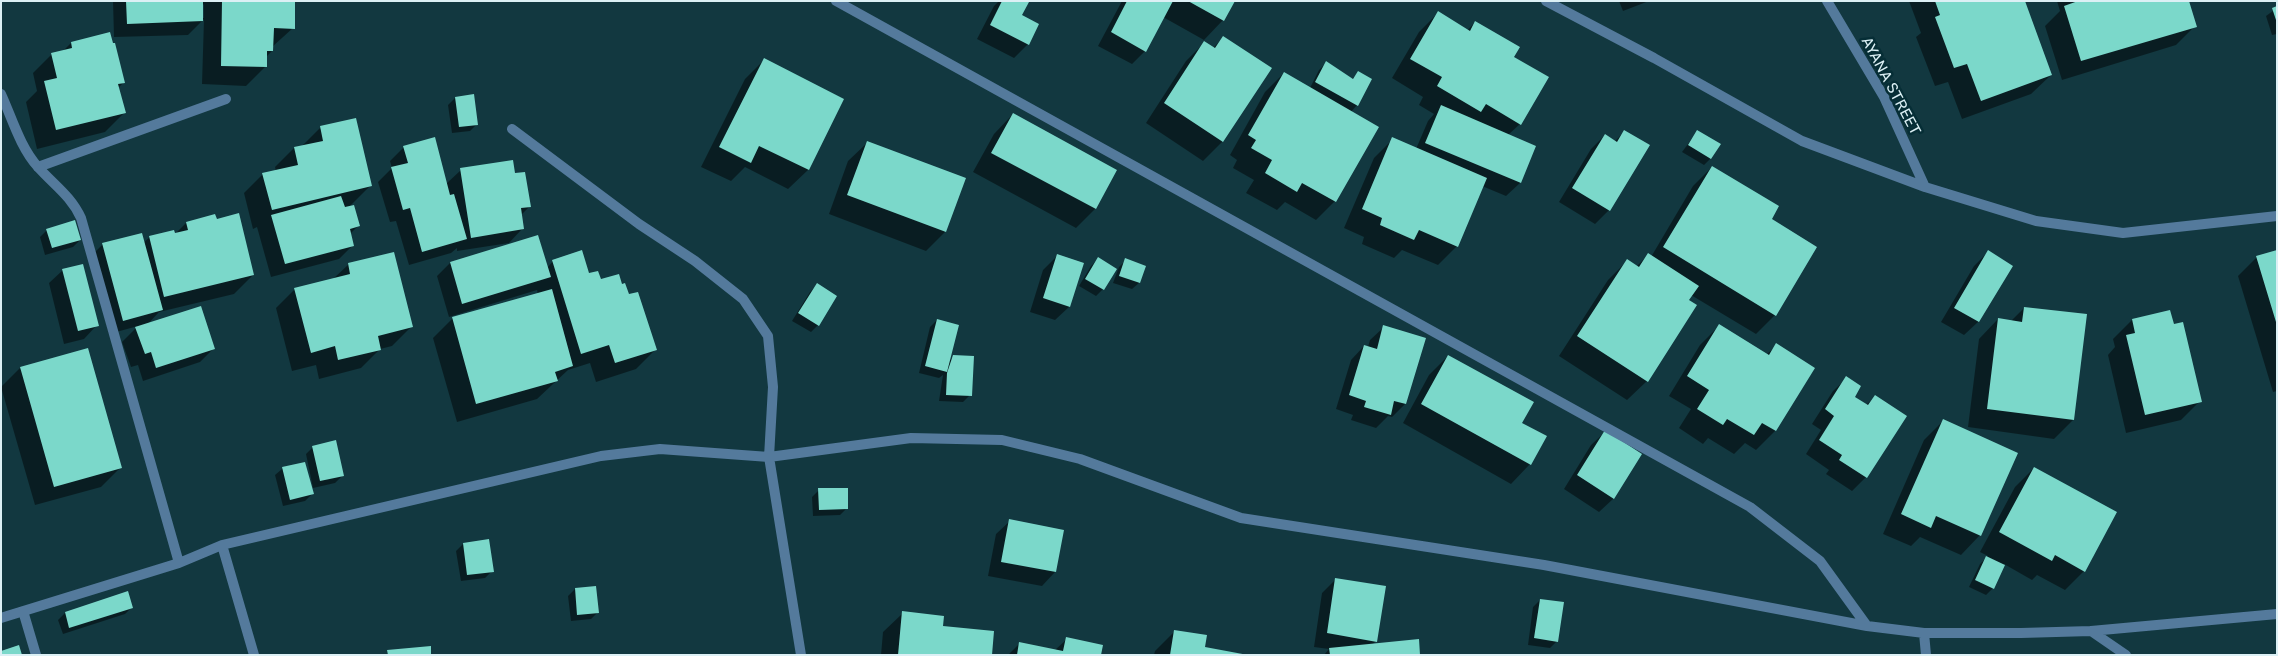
<!DOCTYPE html>
<style>
body{margin:0}
#map{position:relative;width:2278px;height:656px;overflow:hidden;background:#123840;font-family:"Golos Text",sans-serif}
canvas{display:block}
.frame{position:absolute;inset:0;border:2px solid #dcf0f5;pointer-events:none}
</style>
<div id="map">
<canvas width="2278" height="656"></canvas>
<div class="frame"></div>
</div>
<script>
const g = document.querySelector('canvas').getContext('2d');
g.lineJoin = 'round';
function paint(path, color) { g.fillStyle = color; g.fill(path, 'evenodd'); }
function trace(path, color, width, dash) { g.strokeStyle = color; g.lineWidth = width; g.lineCap = dash ? 'butt' : 'round'; g.setLineDash(dash || []); g.stroke(path); }
function label(font, color, halo, rows, align = 'center') {
  g.font = font + ' "Golos Text",sans-serif'; g.lineWidth = 5; g.setLineDash([]); g.textBaseline = 'middle'; g.strokeStyle = halo; g.fillStyle = color; for (const [text, x, y, turn = 0] of rows) {
    g.save(); g.translate(x, y); g.rotate((+turn || 0) * Math.PI / 180); g.textAlign = isNaN(turn) ? turn : align; if (halo) g.strokeText(text, 0, 0); g.fillText(text, 0, 0); g.restore();
  }
}
paint(new Path2D(`
 M113,1H294L293,28L272,47V51L266,57V66L246,86L202,84L204,19L188,35L114,37ZM204,4V18H202L201,7Z
 M999,1L1027,2L1020,16L1028,44L1014,58L977,39L994,6Z
 M1122,1H1233L1223,20L1204,40L1163,17L1145,51L1132,64L1098,46Z
 M1619,1H1649L1623,11Z
 M1909,1H2023L2051,75L2031,94L1962,119L1948,82L1935,86L1916,37L1921,33Z
 M2057,1H2188L2195,26L2176,45L2062,80L2045,26L2060,11Z
 M2277,8V34L2272,35L2266,16Z
 M1438,13L1467,31L1475,22L1513,58L1520,124L1508,135L1535,146L1520,183L1506,196L1482,186L1457,246L1438,265L1402,250L1394,258L1362,244L1364,237L1344,228L1374,158L1393,139L1416,149L1428,121L1434,114L1419,105L1423,97L1392,78L1419,32Z
 M1224,37L1270,69L1222,142L1203,161L1146,123L1186,61L1205,42L1213,48Z
 M71,43L124,82L118,88L124,113L105,132L37,149L26,102L37,91L33,73L52,54L63,51Z
 M764,60L843,99L808,170L788,189L745,167L731,181L701,167L745,79Z
 M1326,63L1351,80L1358,73L1357,105L1351,112L1335,201L1316,220L1285,202L1277,210L1246,193L1254,180L1233,168L1237,160L1230,155L1265,92L1284,73L1310,88L1319,70Z
 M455,98L477,124L470,131L452,133L448,105Z
 M1013,114L1116,170L1095,209L1076,228L973,172L994,134Z
 M320,128L371,185L348,208L358,226L350,234L353,245L339,259L271,277L257,227L253,229L244,193L263,174L276,171L275,167L294,148L301,147Z
 M1625,131L1609,210L1595,224L1559,202L1591,149L1605,135L1615,141Z
 M1697,132L1710,159L1704,165L1682,152Z
 M868,142L945,232L926,251L829,214L848,161Z
 M404,147L446,184L461,170L514,174L529,207L520,216L522,229L509,243L457,251V248L451,253L409,265L396,221L390,222L378,182L392,168L390,161Z
 M1712,167L1770,219L1775,315L1756,334L1691,295L1688,300L1696,306L1647,381L1627,400L1559,356L1608,280L1627,261L1636,267L1648,255L1651,257L1693,186Z
 M186,223L253,275L234,294L159,312L147,325L214,348L200,362L143,381L138,365L131,367L122,342L138,326L109,334L89,258L103,244L143,243L150,237L174,235Z
 M47,230L80,240L73,247L45,255L40,237Z
 M2277,251V391L2273,392L2238,276L2257,257Z
 M1988,252L2011,266L1978,322L1964,335L1941,322L1974,266Z
 M1057,256L1082,264L1069,307L1055,320L1030,312L1043,270Z
 M1098,259L1103,289L1096,296L1079,286L1091,266Z
 M1126,260L1139,283L1132,289L1113,283L1119,267Z
 M553,261L600,281L621,286L655,350L636,369L596,382L590,363L568,370L537,399L457,422L433,338L453,318L538,294L537,290L449,317L437,276L450,263L547,268Z
 M349,264L411,327L392,346L380,349L361,368L319,379L316,365L292,371L276,308L295,289L333,279Z
 M63,270L97,325L84,339L64,344L49,283Z
 M817,285L818,325L811,332L792,321L810,292Z
 M2024,308L2073,420L2054,439L1968,427L1979,339L1998,319L2011,321Z
 M937,320L949,361L954,356L970,395L963,402L939,401L943,375L939,378L919,373L930,327Z
 M2132,320L2173,325L2200,401L2181,420L2126,433L2108,355L2115,347L2113,339Z
 M1719,326L1766,355L1777,345L1814,369L1775,431L1756,450L1745,443L1734,454L1708,438L1703,444L1679,428L1691,409L1669,396L1700,345Z
 M1384,327L1405,404L1392,417L1388,416L1376,428L1351,420L1353,415L1336,409L1351,360L1364,346L1368,347L1370,340Z
 M1448,356L1521,424L1530,464L1511,484L1403,423L1429,375Z
 M20,368L120,468L101,487L35,505L1,387Z
 M1847,378L1854,397L1866,405L1875,397L1866,477L1852,491L1826,474L1829,470L1806,454L1821,430L1812,424L1833,391Z
 M1943,421L1980,535L1961,555L1920,537L1911,546L1883,534L1924,440Z
 M1605,432L1640,455L1613,499L1599,512L1564,489L1591,445Z
 M313,447L342,476L335,483L313,488L306,454Z
 M304,463L312,494L305,501L283,506L275,475L282,469Z
 M2034,468L2084,571L2065,590L2037,575L2032,580L2004,564L1993,588L1986,595L1969,587L1980,564L1988,556L1980,552L2015,487Z
 M819,490L847,508L840,515L813,516L812,497Z
 M1010,521L1055,572L1042,586L988,576L996,534Z
 M463,544L492,571L485,578L461,581L456,551Z
 M1336,579L1376,641L1372,645L1419,655H1324L1329,649L1314,647L1322,593Z
 M575,589L598,612L591,619L571,621L568,596Z
 M1540,600L1557,641L1550,648L1528,645L1533,607Z
 M132,607L125,614L63,634L58,620L65,613Z
 M903,613L942,627L991,655H881L883,632Z
 M1174,632L1204,648L1247,655H1154L1155,651Z
 M1067,639L1100,655H1008L1020,643L1055,650Z`), '#0007');
paint(new Path2D(`
 M126,1H203V21L127,24Z
 M222,1H295V29L274,28L273,51H267V67L221,66Z
 M1002,1L1029,2L1022,15L1039,24L1029,45L990,25Z
 M1127,1H1173L1146,52L1111,32Z
 M1188,1H1235L1224,21Z
 M1935,1H2025L2052,75L1981,101L1967,64L1954,68L1935,17L1940,15Z
 M2078,1H2189L2197,27L2081,61L2064,6Z
 M2277,6V20H2276L2272,8Z
 M1438,11L1470,31L1475,21L1520,47L1514,57L1549,77L1521,125L1486,104L1481,112L1437,86L1442,77L1410,59Z
 M110,32L113,43H115L125,83L118,84L126,113L56,130L44,81L57,78L51,53L72,48L71,42Z
 M1223,36L1272,68L1223,142L1164,103L1204,41L1215,48Z
 M764,58L844,99L809,170L759,146L751,163L719,147Z
 M1326,61L1353,79L1358,71L1372,79L1358,106L1315,82Z
 M1284,72L1379,127L1336,202L1302,183L1297,192L1265,173L1272,160L1251,148L1256,140L1248,135Z
 M474,94L478,125L459,127L455,97Z
 M1441,105L1536,146L1521,183L1425,143Z
 M1013,113L1117,170L1096,209L991,153Z
 M356,118L372,186L272,210L262,173L298,165L294,147L323,141L320,126Z
 M1624,130L1650,145L1610,211L1572,188L1605,134L1617,142Z
 M1697,130L1721,144L1711,159L1688,145Z
 M435,137L450,195L454,194L467,239L422,252L410,208L403,210L391,167L408,163L403,146Z
 M1392,137L1487,178L1458,247L1419,230L1414,240L1380,225L1382,218L1362,209Z
 M867,141L966,178L946,232L847,195Z
 M513,160L515,173L525,172L531,207L521,208L524,229L471,238L460,168Z
 M1712,166L1779,206L1772,219L1817,247L1776,316L1663,247Z
 M341,196L345,207L354,205L360,226L350,229L354,246L285,264L271,215Z
 M239,213L254,275L164,297L149,236L174,230L175,233L188,230L186,222L215,214L217,219Z
 M75,220L81,240L52,248L46,229Z
 M142,233L163,310L123,321L102,243Z
 M538,235L551,277L462,304L450,262Z
 M582,250L589,273L598,271L601,279L619,274L622,284L625,283L629,294L638,292L657,350L615,363L609,345L581,354L552,260Z
 M1988,250L2013,266L1979,322L1954,308Z
 M2277,250V322H2276L2256,256Z
 M394,252L413,327L378,336L381,350L338,360L335,346L311,353L294,288L350,274L348,263Z
 M1648,253L1699,286L1689,300L1697,305L1648,382L1577,336L1627,259L1639,267Z
 M1057,254L1084,263L1070,307L1043,298Z
 M1098,257L1117,269L1104,290L1085,279Z
 M1125,258L1146,266L1140,283L1119,276Z
 M83,264L99,326L78,331L62,269Z
 M817,283L837,296L819,326L798,313Z
 M552,289L573,366L555,372L558,381L476,404L452,317Z
 M201,306L215,349L156,368L151,352L145,354L135,327Z
 M2024,307L2087,314L2074,420L1987,409L1998,318L2022,322Z
 M2170,310L2174,324L2183,322L2202,402L2145,415L2126,335L2135,333L2132,319Z
 M937,319L959,325L947,372L925,366Z
 M1719,324L1769,355L1776,343L1815,368L1776,431L1762,423L1754,435L1727,419L1723,425L1697,409L1709,390L1687,376Z
 M1383,325L1426,338L1406,404L1394,401L1391,415L1364,407L1366,401L1349,395L1364,345L1377,349Z
 M88,348L122,468L54,487L20,367Z
 M953,355L974,356L972,396L946,395L947,373Z
 M1448,355L1534,402L1522,423L1547,436L1531,465L1421,404Z
 M1846,376L1861,386L1855,397L1868,405L1875,395L1907,416L1867,478L1839,460L1842,455L1819,440L1834,416L1825,409Z
 M1943,419L2018,453L1981,536L1936,516L1931,528L1901,514Z
 M1605,430L1642,454L1614,499L1577,475Z
 M336,440L344,476L320,481L312,446Z
 M305,462L314,494L290,500L282,467Z
 M2034,467L2117,512L2085,572L2055,555L2052,561L1999,532Z
 M818,488H848V509L819,510Z
 M1009,519L1064,530L1056,572L1001,562Z
 M489,539L494,572L467,575L463,543Z
 M1986,556L2005,565L1994,589L1975,580Z
 M1335,578L1386,586L1377,642L1327,633Z
 M596,586L599,613L577,615L575,588Z
 M128,591L133,608L69,628L65,612Z
 M1540,599L1564,602L1558,642L1534,638Z
 M902,611L944,616L943,626L994,631L992,655H898Z
 M1174,630L1207,635L1205,647L1248,655H1170Z
 M1066,637L1103,645L1101,655H1017L1019,642L1063,651Z
 M1419,639L1420,655H1330L1329,648Z
 M19,645L22,655H1V651Z
 M431,646V655H388L387,650Z`), '#7bd8ca');
trace(new Path2D(`
 M38,167L226,99`), '#547a9c', 10);
trace(new Path2D(`
 M836,1L1750,507L1820,561L1867,626
 M1546,1L1654,58L1802,141L1925,187L2036,221L2123,233L2277,216
 M1827,1L1884,97L1925,187
 M1,94C12,118 20,147 38,167C54,185 71,196 81,218L179,563
 M512,129L639,224L695,261L743,299L768,336L773,387L769,457L801,655
 M222,545L254,655
 M23,611L36,655
 M1,618L179,563L222,545L601,456L660,449L769,457L911,438L1002,440L1080,459L1241,518L1544,565L1867,626L1924,633H2021L2091,631L2277,614
 M2091,631L2126,655
 M1924,633L1926,655`), '#547a9c', 10);
label('15px', '#dcf0f5', '#062e36', [
 ["AYANA STREET",1891,86,62]
]);
</script>
